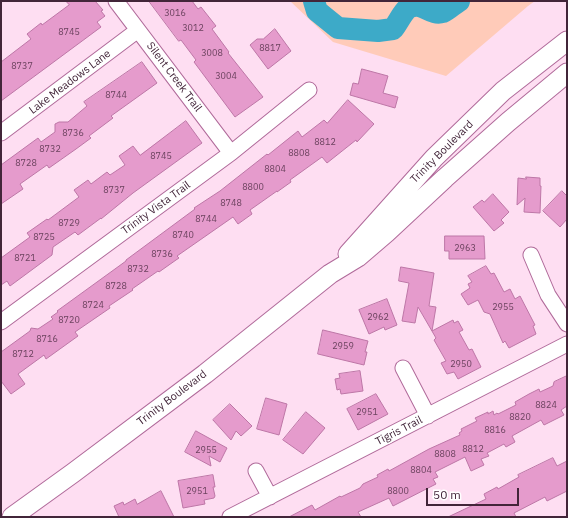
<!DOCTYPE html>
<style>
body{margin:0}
#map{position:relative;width:568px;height:518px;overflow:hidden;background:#fedef2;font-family:"IBM Plex Sans",sans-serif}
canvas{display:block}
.frame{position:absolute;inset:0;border:2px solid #422539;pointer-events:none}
.scale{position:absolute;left:426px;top:488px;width:93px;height:18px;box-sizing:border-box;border:2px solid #422539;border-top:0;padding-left:5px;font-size:12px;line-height:14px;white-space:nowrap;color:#422539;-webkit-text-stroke:3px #fff;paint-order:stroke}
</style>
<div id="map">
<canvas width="568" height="518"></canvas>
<div class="frame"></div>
<div class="scale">50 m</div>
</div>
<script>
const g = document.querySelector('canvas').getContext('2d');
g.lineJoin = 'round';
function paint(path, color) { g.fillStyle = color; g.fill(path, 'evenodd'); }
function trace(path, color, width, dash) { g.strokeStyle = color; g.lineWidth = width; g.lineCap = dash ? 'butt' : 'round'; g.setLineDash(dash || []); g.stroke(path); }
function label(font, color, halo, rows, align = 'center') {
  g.font = font + ' "IBM Plex Sans",sans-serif'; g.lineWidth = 3; g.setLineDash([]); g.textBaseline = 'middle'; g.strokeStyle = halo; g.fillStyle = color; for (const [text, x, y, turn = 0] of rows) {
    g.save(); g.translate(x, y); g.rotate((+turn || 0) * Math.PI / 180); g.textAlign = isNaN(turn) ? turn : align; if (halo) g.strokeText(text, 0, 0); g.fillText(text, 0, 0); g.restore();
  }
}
paint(new Path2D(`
 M290,1H535L528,6L446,76L333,42Z`), '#ffcbb9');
trace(new Path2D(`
 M314,1L317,11L338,28L378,31L393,29C398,23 402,13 408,8C423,0 429,16 443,12C448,10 454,4 459,1`), '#3daac8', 22);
const building = new Path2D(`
 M66,1H95L103,10L101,11L105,16L97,22L101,27L1,101V62L31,39L27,34L41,23L42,25L69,5Z
 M149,1H192L198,9L201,7L216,26L212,29L229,52L228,53L263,97L235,117L194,62L196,60L181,40L179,41Z
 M275,29L291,51L268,69L250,45L257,39H263Z
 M142,62L157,83L111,116L113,118L89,136L91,138L76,149L49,168L47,165L20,184L23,189L1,204V165L38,138L41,142L55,132V124L59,122H68L87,106L84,102Z
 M362,69L388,76L383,93L398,97L395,108L350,95L353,83L358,84Z
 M348,100L374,124L357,142L356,140L327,163L322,157L290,180L291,182L277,192V191L250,210L252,214L238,224L233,217L177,256L179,258L176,260L159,272L158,271L132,289L133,290L109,306L110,308L75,332L78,336L46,359L44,355L18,374L25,384L11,394L1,381V352L30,331L31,328L38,329L53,319L51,317L58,312L57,311L126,261V260L195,209L194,208L220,191L267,154L268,155L298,131L302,137L324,120L327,123Z
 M186,121L202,143L133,193L101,219V218L78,235L75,232L53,247L52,255L10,286L7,281L1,285V258L30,237L27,233L47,219L48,220L79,197L74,190L88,180L91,184L107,172L110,175L125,165L119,156L133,146L140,155Z
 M526,177L540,178V186H541L540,213L524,212L525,198L517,205L518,178L526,179Z
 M562,191L567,196V219L560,227L543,211Z
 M493,194L509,212L501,220L504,223L494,231L473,207L482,200L484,202Z
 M445,236H484L485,259H449V251H445Z
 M486,266L491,274L494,273L504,292L510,289L515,299L520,296L535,325L533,326L536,334L509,348L505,341L503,343L490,314L484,312L478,300L468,305L461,294L470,288L468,284L472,282L468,276Z
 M401,267L434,273L429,306L436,307L432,331L453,320L454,323L458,321L463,330L459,332L469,350L472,349L481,367L458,379L454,372L447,374L441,363L446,361L434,340L436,338L418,307L415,323L402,321L409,283L399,281Z
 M387,299L397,325L385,330L384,327L369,334L359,310Z
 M323,330L368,341L365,352H367L364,365L318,354Z
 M360,371L363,391L341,394L340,389L337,390L335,379L340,378L339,374Z
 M567,376V406L561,410L564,415L544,425L541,420L512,436L515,442L506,447L504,444L487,453L489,456L481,459L484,465L471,471L465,457L435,472L438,477L433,479L436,484L393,506L389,498L358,512L361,517H289L312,505L315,510L340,496L341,497L360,488L363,484L378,477L377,475L388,469L389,471L429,449L460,435L459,433L462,431L461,429L477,421L475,418L488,412V414L493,411L494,415L497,413L498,414L516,405L515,402L529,394L539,389L540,392L553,386L554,382Z
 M376,394L388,414L358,430L347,409Z
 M266,398L287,404L279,435L257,429Z
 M230,404L252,426L241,436L236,431L231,440L213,420Z
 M306,412L325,428L303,454L283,440Z
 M196,431L227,448L220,462L209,456L211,466L185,452Z
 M553,458L557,466L567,461V491L547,501L545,497L514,513L516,517H448L486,499L484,494L497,487L498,489L519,477L518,475Z
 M213,475L215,487H213L215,496L214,498L204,500L205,504L183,508L178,481Z
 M161,491L174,517H119L114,506L123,502L124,505L135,499L137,504Z`);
paint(building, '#e59bcc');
trace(building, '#bd76a6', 1);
const minor = new Path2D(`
 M116,1L231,153
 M1,133L138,30
 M531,255L548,295L567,324
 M1,322L231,153L309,90
 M403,368L428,416
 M256,471L270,497
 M230,517L567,344`);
const major = new Path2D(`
 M348,254L434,158L503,91L567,41
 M12,517L73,473L205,374L330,274L358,257L386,233L445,178L508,122L567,73`);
trace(minor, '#b06a9a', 17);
trace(major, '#b06a9a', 21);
trace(minor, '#fff', 15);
trace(major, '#fff', 19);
label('9px', '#6b425e', null, [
 ["3016",175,13],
 ["3012",193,28],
 ["8745",69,32],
 ["8817",270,48],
 ["3008",212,53],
 ["8737",22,66],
 ["3004",226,76],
 ["8744",116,95],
 ["8736",73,133],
 ["8812",325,142],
 ["8732",50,149],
 ["8808",299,153],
 ["8745",161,156],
 ["8728",26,163],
 ["8804",275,169],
 ["8800",253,187],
 ["8737",114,190],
 ["8748",231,203],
 ["8744",206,219],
 ["8729",69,223],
 ["8740",183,235],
 ["8725",44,237],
 ["2963",465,248],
 ["8736",162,254],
 ["8721",25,258],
 ["8732",138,269],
 ["8728",116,286],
 ["8724",93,305],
 ["2955",503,307],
 ["2962",378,317],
 ["8720",69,320],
 ["8716",47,339],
 ["2959",343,346],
 ["8712",23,354],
 ["2950",461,364],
 ["8824",546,405],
 ["2951",367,412],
 ["8820",520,417],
 ["8816",495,430],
 ["8812",473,449],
 ["2955",206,450],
 ["8808",445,454],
 ["8804",421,470],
 ["2951",197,491],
 ["8800",398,491]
]);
label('11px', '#422539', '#fff', [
 ["Silent Creek Trail",174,77,53],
 ["Lake Meadows Lane",70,82,-37],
 ["Trinity Boulevard",442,152,-45],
 ["Trinity Vista Trail",156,208,-36],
 ["Trinity Boulevard",172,398,-37],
 ["Tigris Trail",399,431,-27]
]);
</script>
